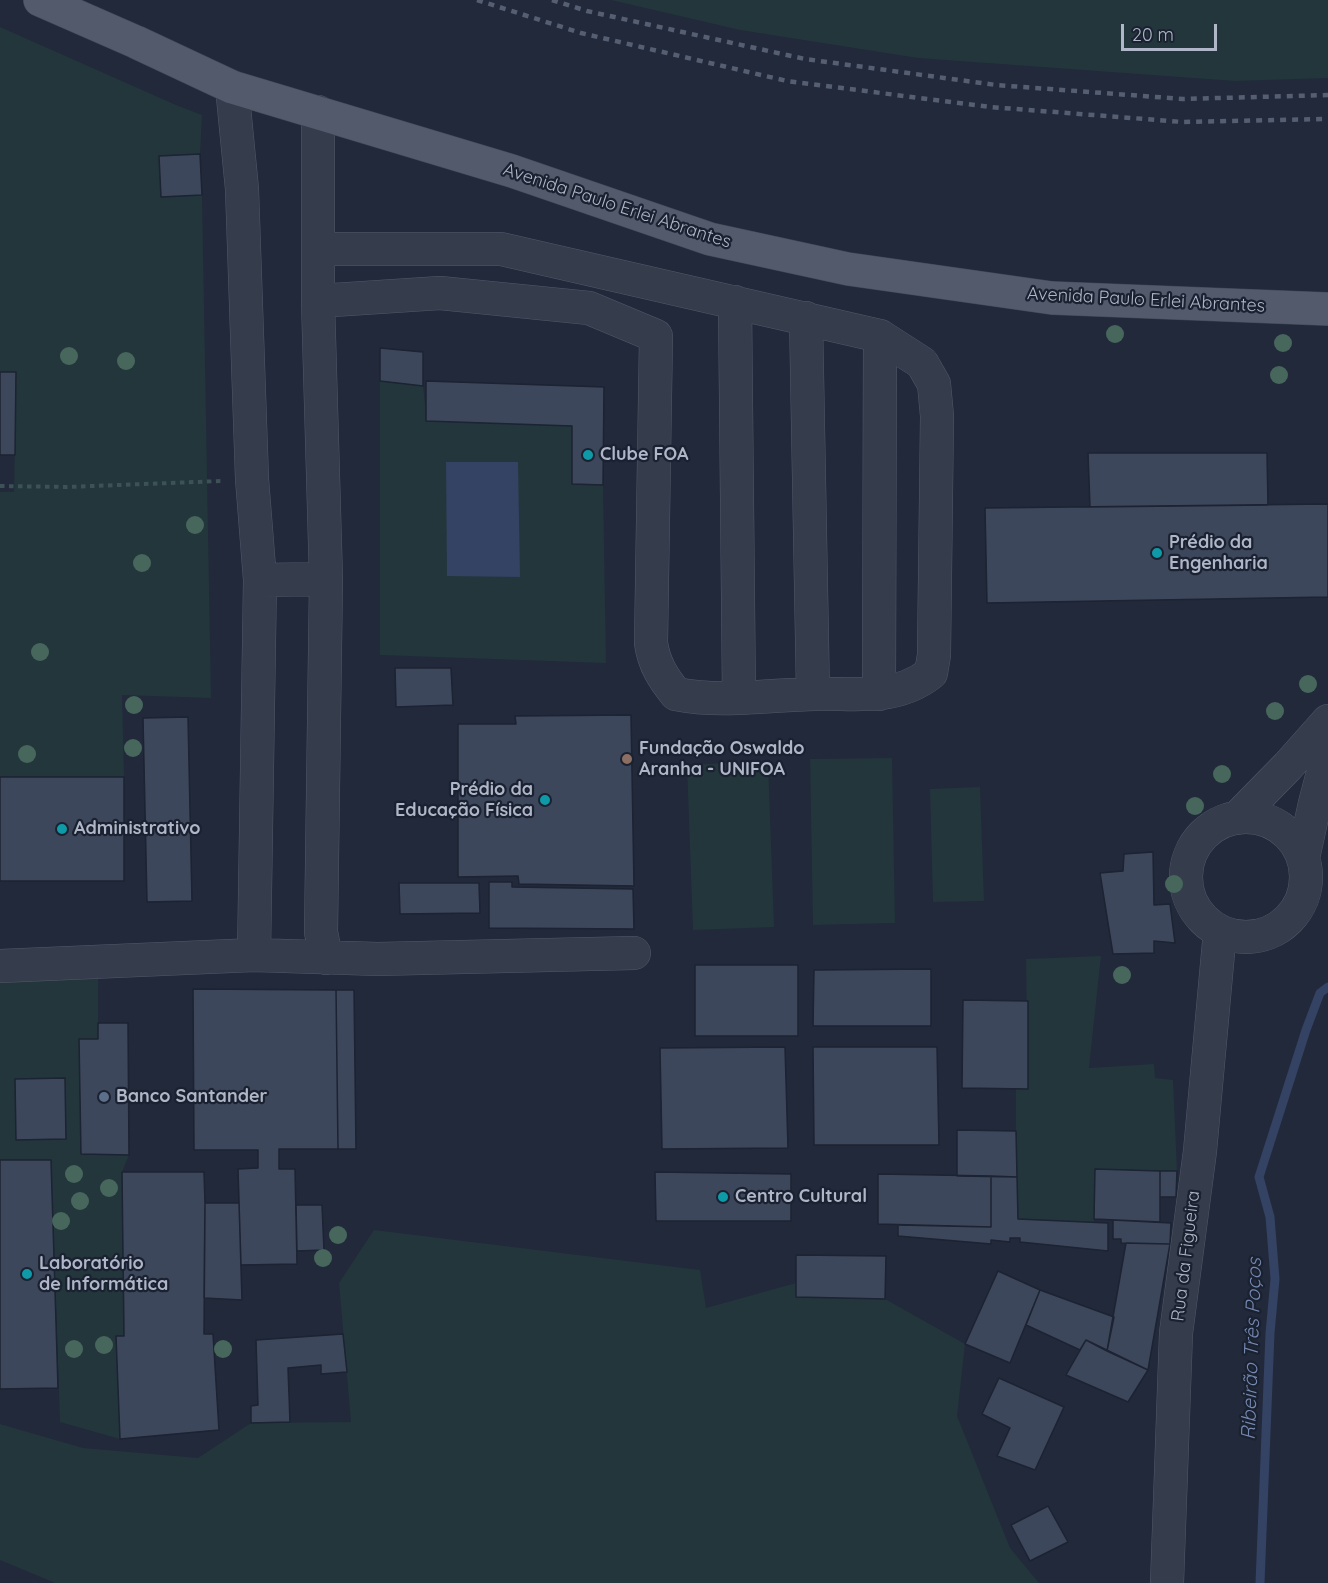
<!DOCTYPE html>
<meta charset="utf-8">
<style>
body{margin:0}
#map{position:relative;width:1328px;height:1583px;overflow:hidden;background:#21293b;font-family:Quicksand,sans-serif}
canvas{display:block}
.scale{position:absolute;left:1121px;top:24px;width:96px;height:27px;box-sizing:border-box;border:3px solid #afb6c7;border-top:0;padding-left:8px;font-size:18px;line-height:21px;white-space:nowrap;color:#afb6c7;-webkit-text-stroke:4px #1a2130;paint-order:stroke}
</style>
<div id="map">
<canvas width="1328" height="1583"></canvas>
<div class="scale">20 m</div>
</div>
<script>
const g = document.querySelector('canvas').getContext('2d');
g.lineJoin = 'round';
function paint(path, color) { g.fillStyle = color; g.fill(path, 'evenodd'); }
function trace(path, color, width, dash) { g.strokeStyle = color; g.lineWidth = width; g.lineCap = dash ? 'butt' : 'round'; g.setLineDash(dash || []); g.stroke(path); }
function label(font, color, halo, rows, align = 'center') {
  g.font = font + ' Quicksand,sans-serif'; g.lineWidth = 4.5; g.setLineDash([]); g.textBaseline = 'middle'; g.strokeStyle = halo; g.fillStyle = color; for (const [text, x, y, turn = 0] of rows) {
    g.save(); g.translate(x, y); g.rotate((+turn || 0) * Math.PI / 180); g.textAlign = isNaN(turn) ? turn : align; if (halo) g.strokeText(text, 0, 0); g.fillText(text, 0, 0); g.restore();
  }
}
paint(new Path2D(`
 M611,0H1328V78L1235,81L918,58L740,30Z
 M0,27L176,105L202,115L200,154L202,195L211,698L122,695L124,777H0V492H14L16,372H0Z
 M380,381L423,386L427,421L572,426L603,485L606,663L380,655Z
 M892,758L895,923L813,925L810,759Z
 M768,761L774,927L693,930L687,765Z
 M980,787L984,901L933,902L930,789Z
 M1101,956L1089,1068L1154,1064L1155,1078L1173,1080L1177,1171L1095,1169L1094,1223L1018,1219L1016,1131V1089H1028L1026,959Z
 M98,970V1039L79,1040L81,1154L129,1155L122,1172L124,1336L116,1337L120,1439L60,1422L51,1160H0V972Z
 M374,1230L700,1270L706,1308L796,1283V1297L885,1299L965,1344L957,1416L1010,1548L1039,1583H55L0,1560V1424L83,1448L198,1458L251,1423L351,1422L339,1283Z`), '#23363c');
paint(new Path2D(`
 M446,462H518L520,577L447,576Z`), '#344263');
trace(new Path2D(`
 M1260,1583L1270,1333L1275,1279L1270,1217L1259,1177L1306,1030L1320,993L1328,987`), '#344263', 9);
const building = new Path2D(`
 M200,154L202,195L161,197L159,156Z
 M380,348L423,352V386L380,381Z
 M0,372H16L15,455H0Z
 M426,381L604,387L603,485L572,484V426L426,421Z
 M1088,453H1267L1268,505L1090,507Z
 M1328,504V597L987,603L985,508Z
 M395,668H451L453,705L396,707Z
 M631,715L634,886L519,884L518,876L458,877V724H516L515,716Z
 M188,717L192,901L147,902L143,718Z
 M0,777H124V881H0Z
 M1153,852L1154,905L1170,904L1175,943L1154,941V953L1113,954L1100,873L1123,871L1124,854Z
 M489,882H512V887L633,889L634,929L489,928Z
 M399,883H479L480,913L400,914Z
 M695,965H798V1036H695Z
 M931,969V1026H813L814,970Z
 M193,989L336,990L338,1149H279V1169H295L297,1264L241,1265L238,1169L258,1168V1150H194Z
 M336,990H354L356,1149H338Z
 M963,1000L1028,1001V1089L962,1088Z
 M98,1023H128L129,1155L81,1154L79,1039H98Z
 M785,1047L788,1148L662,1149L660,1048Z
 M813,1047H937L939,1145H814Z
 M65,1078L66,1139L16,1140L15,1079Z
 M957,1130L1016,1131L1017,1177L957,1176Z
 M0,1160H51L58,1388L0,1389Z
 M1095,1169L1160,1171V1222L1094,1219Z
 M1160,1171H1177L1176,1197H1160Z
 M122,1172H204L205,1203L204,1334H213L219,1430L120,1439L116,1336H124Z
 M655,1172L791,1174V1221H656Z
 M878,1174L991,1176V1227L878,1224Z
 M991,1176L1017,1177L1018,1219L1108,1223V1251L1020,1242V1238H1010V1242L991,1240V1244L898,1236V1225L991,1227Z
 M205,1203H239L242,1300L204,1298Z
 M296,1205H322L324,1250L297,1251Z
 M1113,1220L1171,1223L1170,1244L1121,1243V1239H1113Z
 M1126,1243L1170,1244L1148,1370L1107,1351Z
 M796,1255L886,1256L885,1299L796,1297Z
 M998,1271L1040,1290L1010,1363L965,1344Z
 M1040,1290L1114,1317L1107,1351L1086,1340L1080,1350L1026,1325Z
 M343,1334L347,1372L321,1374V1365L288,1368L290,1422L251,1423V1406L258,1405L256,1340Z
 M1086,1340L1148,1370L1128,1402L1066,1375Z
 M999,1378L1064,1407L1035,1470L997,1456L1010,1428L982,1414Z
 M1048,1506L1068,1542L1030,1561L1011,1525Z`);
paint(building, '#3d475b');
trace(building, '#1c2332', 1.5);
const minor = new Path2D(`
 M232,87L242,189L252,479L260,580L254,955
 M318,112V301L326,579L321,932L326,958
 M318,249H501L880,336L922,363L934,384L937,416L934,655L931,673C916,685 898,691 880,693C858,696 836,693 815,694C768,695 721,703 676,694C663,678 654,664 651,643L656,336L589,308L440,293L318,301
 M735,302L739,698
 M806,318L813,694
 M260,580L326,579
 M879,694L880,336
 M1186 877a60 60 0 1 1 120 0a60 60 0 1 1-120 0Z
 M1237,818L1288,766L1328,721
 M1303,858L1315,803L1328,754
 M0,966L254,955L378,959L634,953
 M1167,1583L1176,1333L1200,1151L1220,931`);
const major = new Path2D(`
 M40,0L136,42L232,87L512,171L710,239L848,269L1052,298L1328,309`);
trace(minor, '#525969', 34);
trace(major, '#3e4554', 34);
trace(new Path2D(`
 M0,486L67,487L221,481`), '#3d5256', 4, [4.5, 4.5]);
trace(minor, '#353c4b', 33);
trace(major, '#525a6b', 33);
trace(new Path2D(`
 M477,0L581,33L787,81L990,107L1183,122L1328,119
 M552,0L587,11L805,59L996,85L1183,99L1328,95`), '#565f72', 4.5, [6, 6]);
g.fillStyle = '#47675c';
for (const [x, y] of [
 [1115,334],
 [1283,343],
 [69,356],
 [126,361],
 [1279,375],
 [195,525],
 [142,563],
 [40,652],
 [1308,684],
 [134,705],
 [1275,711],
 [133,748],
 [27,754],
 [1222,774],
 [1195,806],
 [1174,884],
 [1122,975],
 [74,1174],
 [109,1188],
 [80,1201],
 [61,1221],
 [338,1235],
 [323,1258],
 [104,1345],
 [74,1349],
 [223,1349]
]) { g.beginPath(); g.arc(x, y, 9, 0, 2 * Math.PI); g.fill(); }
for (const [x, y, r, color] of [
 [588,455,6,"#0f9aa8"],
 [1157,553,6,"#0f9aa8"],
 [627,759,6,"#8d6e63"],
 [545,800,6,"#0f9aa8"],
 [62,829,6,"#0f9aa8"],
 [104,1097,6,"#5c6f8a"],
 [723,1197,6,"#0f9aa8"],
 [27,1274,6,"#0f9aa8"]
]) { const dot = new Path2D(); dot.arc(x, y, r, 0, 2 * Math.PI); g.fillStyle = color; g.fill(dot); trace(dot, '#1a2130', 2); }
label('18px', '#afb6c7', '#1a2130', [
 ["Avenida Paulo Erlei Abrantes",617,206,18],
 ["Avenida Paulo Erlei Abrantes",1146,300,3],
 ["Rua da Figueira",1186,1256,-83]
]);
label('bold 18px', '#afb6c7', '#1a2130', [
 ["Clube FOA",600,455],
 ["Prédio da",1169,543],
 ["Engenharia",1169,564],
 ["Fundação Oswaldo",639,749],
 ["Aranha - UNIFOA",639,770],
 ["Prédio da",533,790,"right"],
 ["Educação Física",533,811,"right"],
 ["Administrativo",74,829],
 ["Banco Santander",116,1097],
 ["Centro Cultural",735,1197],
 ["Laboratório",39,1264],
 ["de Informática",39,1285]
], 'left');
label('italic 20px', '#7689b1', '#1a2130', [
 ["Ribeirão Três Poços",1252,1349,-88]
]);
</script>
